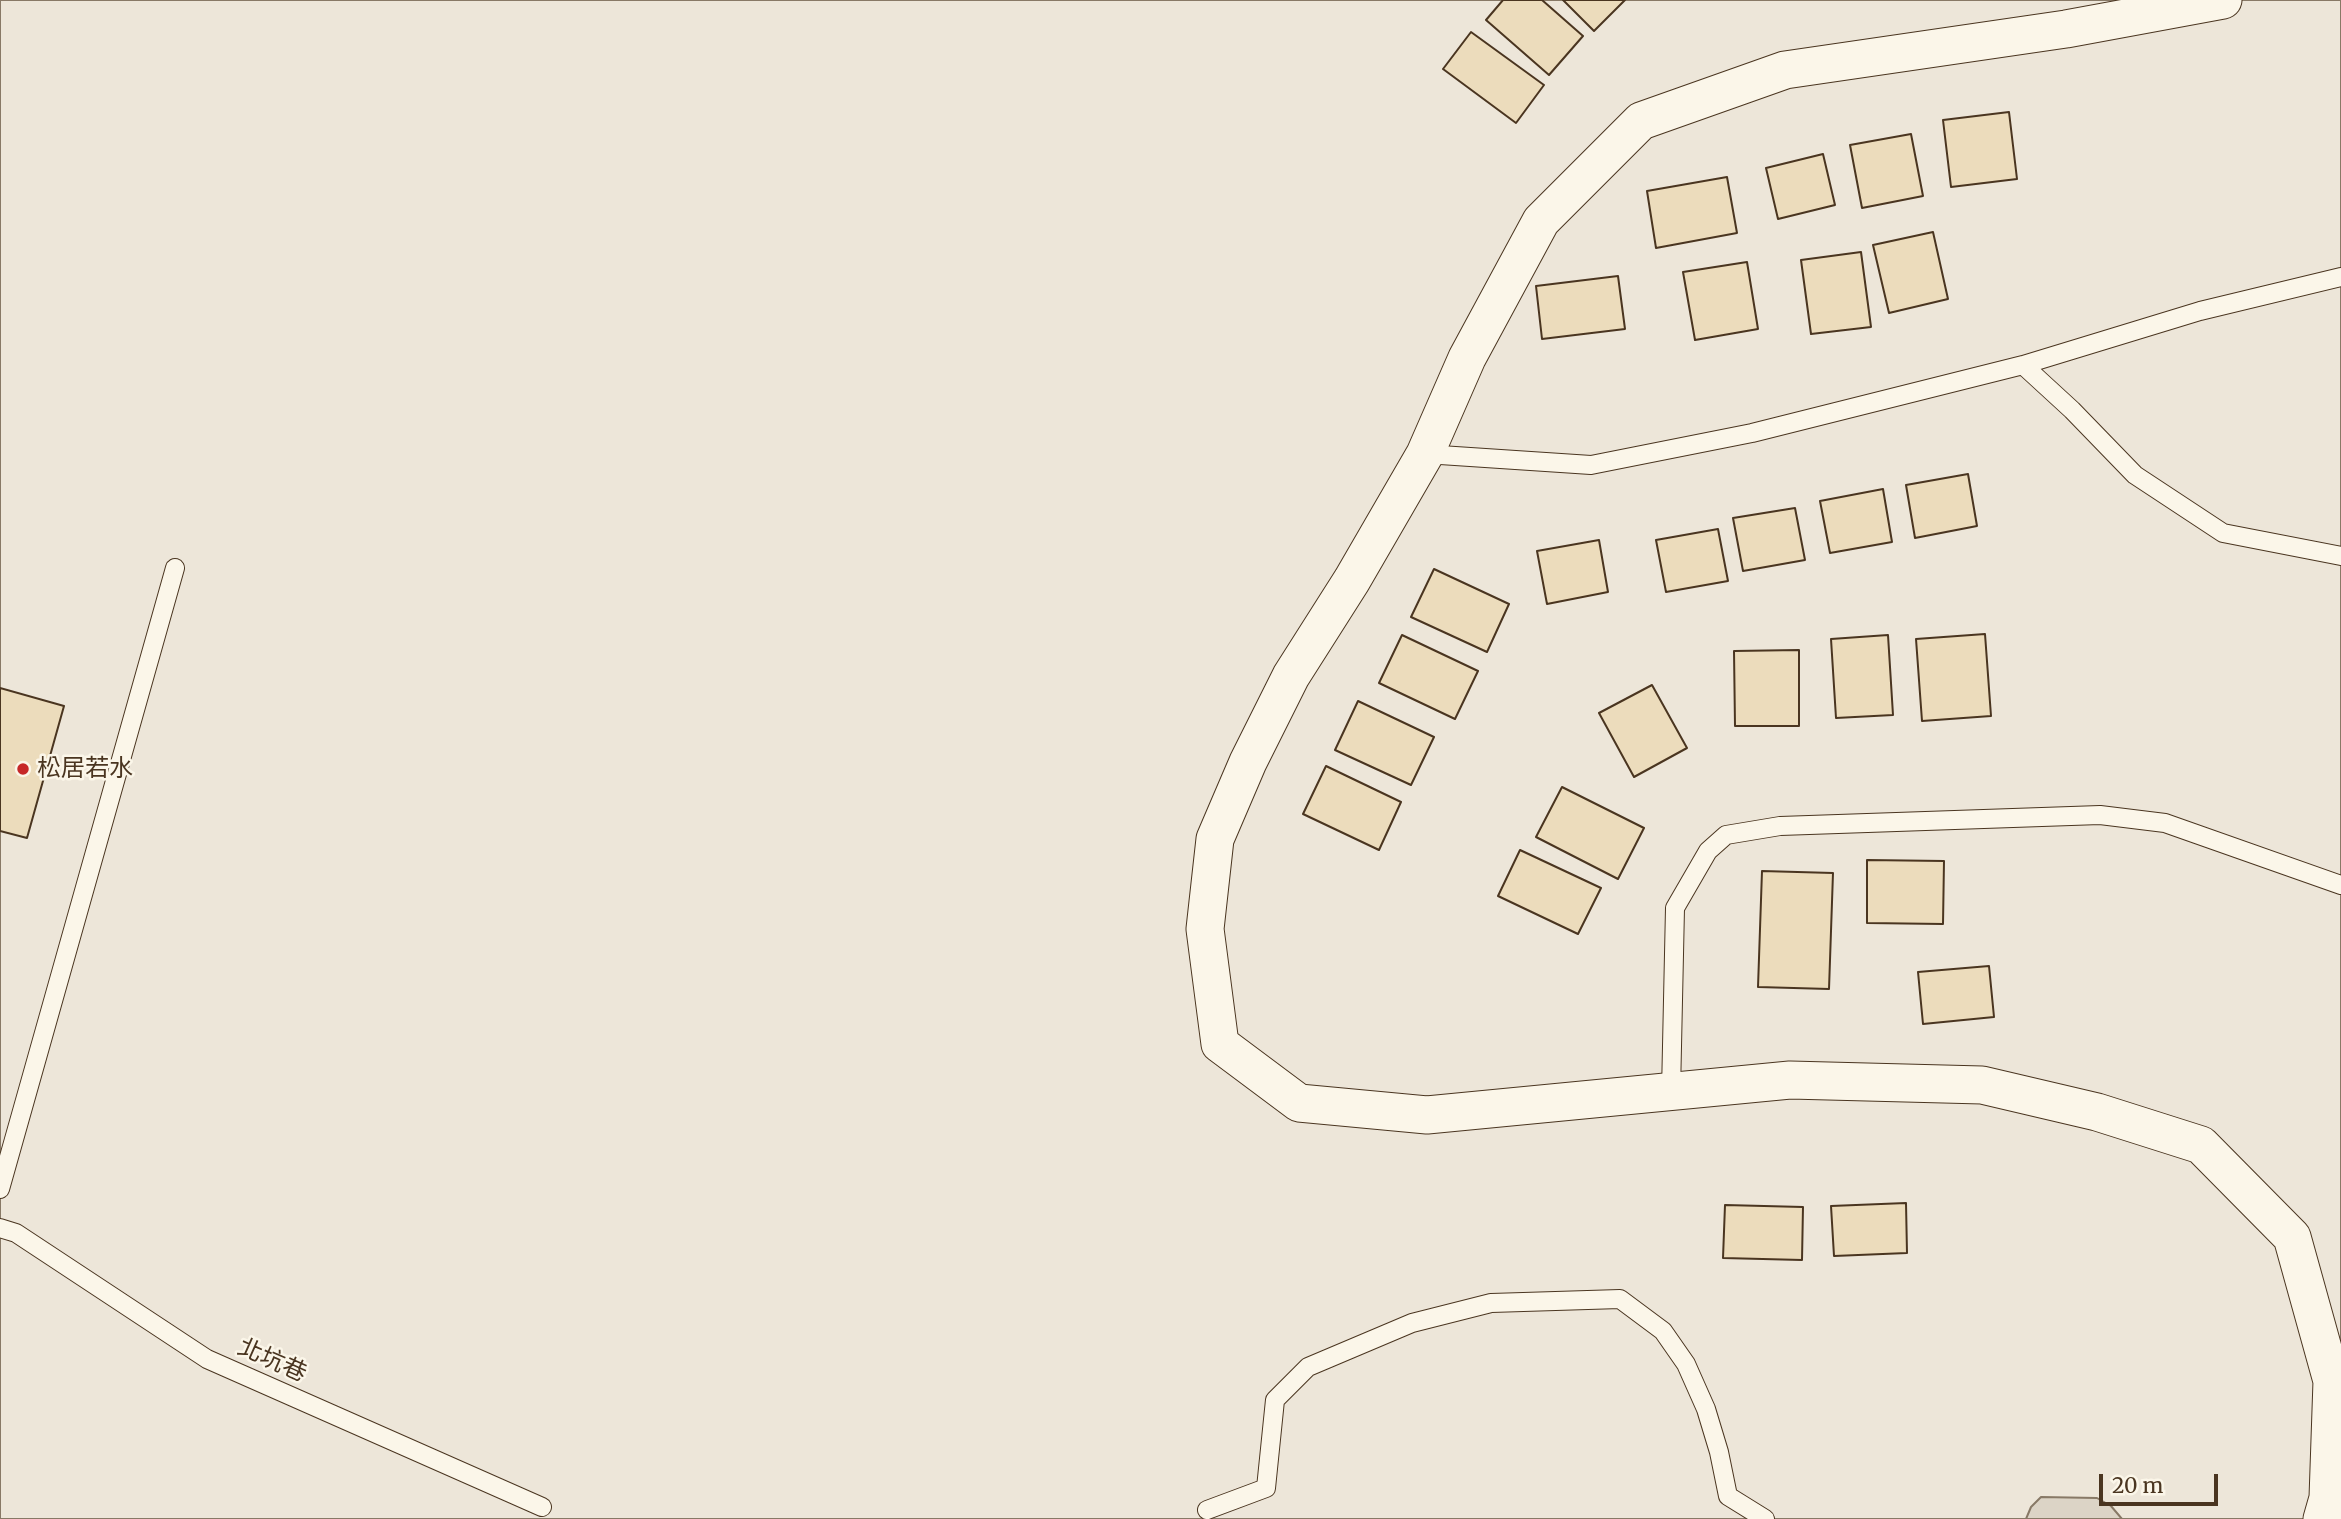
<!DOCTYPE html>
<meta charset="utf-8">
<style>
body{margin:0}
#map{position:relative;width:2341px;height:1519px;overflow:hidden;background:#fbf6e9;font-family:Merriweather,serif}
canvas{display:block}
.scale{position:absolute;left:2099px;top:1474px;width:119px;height:32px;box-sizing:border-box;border:4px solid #4a3520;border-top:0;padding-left:9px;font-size:21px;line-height:24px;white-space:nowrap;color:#4a3520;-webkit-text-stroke:5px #fbf6e9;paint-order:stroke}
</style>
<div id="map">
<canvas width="2341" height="1519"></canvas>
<div class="scale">20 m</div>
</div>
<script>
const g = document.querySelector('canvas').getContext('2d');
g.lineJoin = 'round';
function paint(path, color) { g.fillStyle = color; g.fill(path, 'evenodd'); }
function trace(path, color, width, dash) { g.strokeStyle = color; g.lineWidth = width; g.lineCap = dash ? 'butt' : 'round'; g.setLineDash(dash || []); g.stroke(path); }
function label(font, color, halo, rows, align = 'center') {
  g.font = font + ' Merriweather,"Noto Sans TC",serif'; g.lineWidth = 5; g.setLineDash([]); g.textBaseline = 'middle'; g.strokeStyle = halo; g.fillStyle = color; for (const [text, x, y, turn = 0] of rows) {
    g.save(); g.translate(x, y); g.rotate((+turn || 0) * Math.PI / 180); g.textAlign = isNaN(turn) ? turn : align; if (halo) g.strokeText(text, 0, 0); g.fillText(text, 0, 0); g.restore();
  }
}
const green = new Path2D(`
 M0,0H2341V1519H0Z`);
paint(green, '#ede6d9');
trace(green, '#887966', 2);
const water = new Path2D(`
 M2041,1497L2097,1498L2111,1506L2122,1519H2026L2031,1507Z`);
paint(water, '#dcd4c6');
trace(water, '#887966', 2);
const building = new Path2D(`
 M1503,0H1542L1583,36L1549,75L1486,20Z
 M1563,0H1625L1594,31Z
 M1471,32L1544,85L1516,123L1443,69Z
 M2009,112L2017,179L1951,187L1943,120Z
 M1911,134L1923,196L1862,208L1850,145Z
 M1823,154L1835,205L1778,219L1766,168Z
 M1727,177L1737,233L1656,248L1647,191Z
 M1933,232L1948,299L1889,313L1873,245Z
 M1861,252L1871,327L1811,334L1801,260Z
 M1747,262L1758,329L1695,340L1683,272Z
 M1618,276L1625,329L1542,339L1536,286Z
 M1968,474L1977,526L1915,538L1906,485Z
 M1883,489L1892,542L1830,553L1820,501Z
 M1795,508L1805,560L1743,571L1733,518Z
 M1718,529L1728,581L1666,592L1656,540Z
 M1599,540L1608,592L1547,604L1537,551Z
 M1434,569L1509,604L1487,652L1411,617Z
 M1985,634L1991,716L1922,721L1916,639Z
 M1402,635L1478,671L1455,719L1379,683Z
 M1888,635L1893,715L1836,718L1831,639Z
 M1799,650V726H1735L1734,651Z
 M1652,685L1687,748L1634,777L1599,713Z
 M0,688L64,706L27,838L0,831Z
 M1358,701L1434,737L1411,785L1335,750Z
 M1326,766L1401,802L1379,850L1303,814Z
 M1562,787L1644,828L1618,879L1536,837Z
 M1520,850L1601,888L1578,934L1498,896Z
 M1867,860L1944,861L1943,924L1867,923Z
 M1762,871L1833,873L1829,989L1758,987Z
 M1989,966L1994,1017L1923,1024L1918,972Z
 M1906,1203L1907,1253L1834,1256L1831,1206Z
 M1725,1205L1803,1207L1802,1260L1723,1258Z`);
paint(building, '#ecdcbc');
trace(building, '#4a3520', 2);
const lane = new Path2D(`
 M2023,365L2200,311L2341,277
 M1425,454L1591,465L1752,433L2023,365L2072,410L2135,475L2223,533L2341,556
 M1671,1092L1675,908L1708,851L1726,835L1780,826L2100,815L2165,823L2341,885
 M0,1189L175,568
 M0,1228L16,1233L207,1359L542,1507
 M1207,1510L1266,1488L1275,1400L1308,1367L1412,1323L1491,1303L1620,1299L1663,1331L1686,1364L1706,1409L1719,1452L1728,1496L1765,1519`);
const street = new Path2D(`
 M2223,0L2066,29L1785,70L1641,121L1541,221L1467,358L1425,454L1352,580L1291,676L1248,762L1215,839L1205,929L1220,1044L1299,1103L1427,1115L1790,1080L1982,1085L2097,1112L2201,1145L2292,1237L2332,1381L2328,1498L2322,1519`);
trace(lane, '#4a3520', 20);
trace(street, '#4a3520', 39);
trace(lane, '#fbf6e9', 18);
trace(street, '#fbf6e9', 37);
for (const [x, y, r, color] of [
 [23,769,7,"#c62828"]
]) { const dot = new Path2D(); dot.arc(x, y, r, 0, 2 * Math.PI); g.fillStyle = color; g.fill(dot); trace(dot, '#fbf6e9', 2.5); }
label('24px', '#4a3520', '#fbf6e9', [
 ["松居若水",37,769]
], 'left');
label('24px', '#4a3520', '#fbf6e9', [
 ["北坑巷",272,1361,24]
]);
</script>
